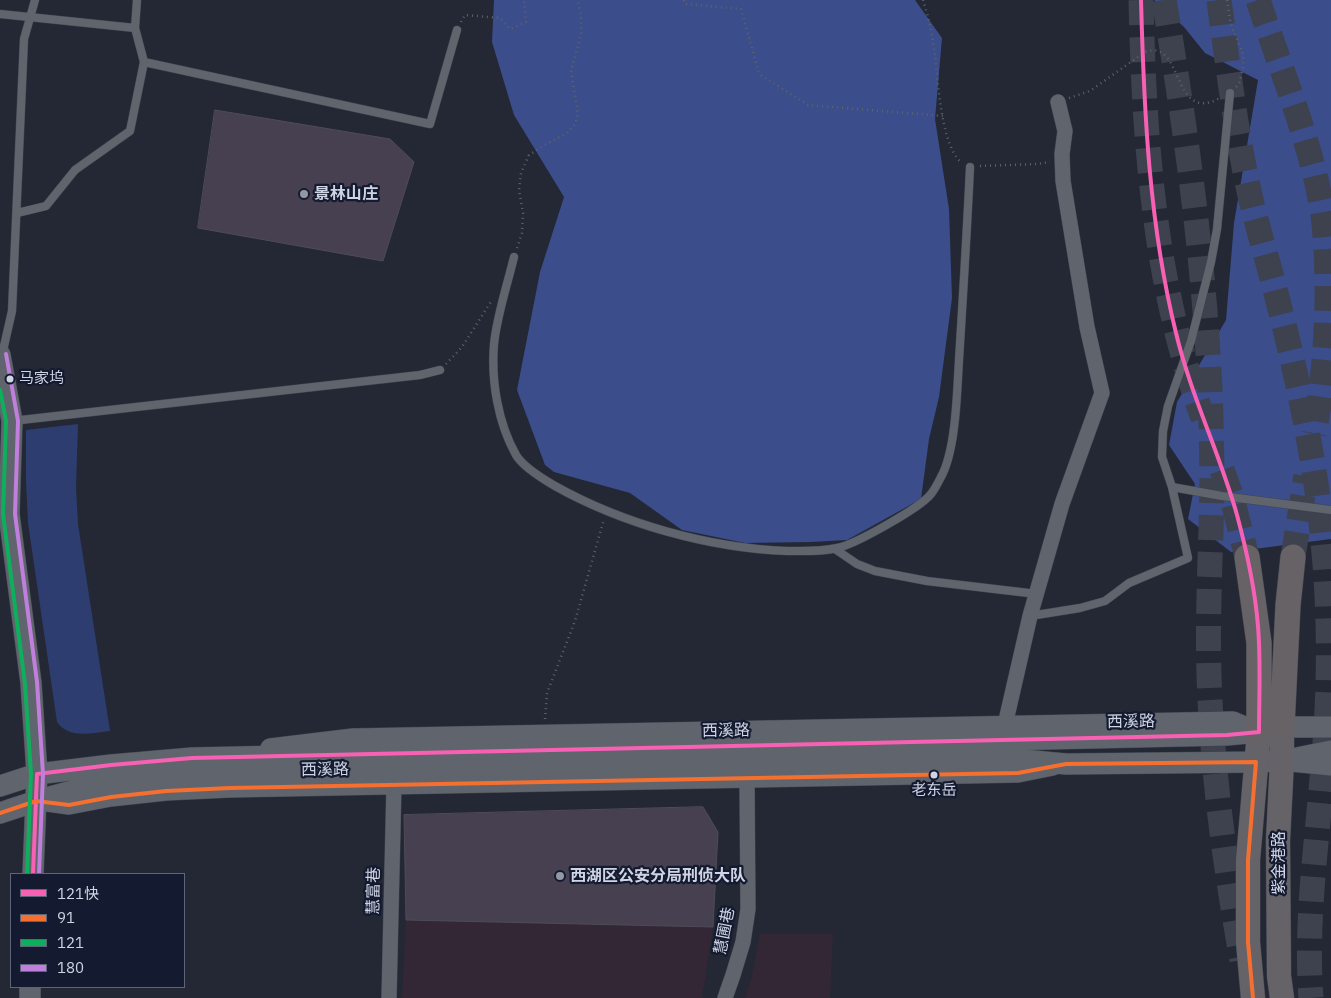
<!DOCTYPE html>
<meta charset="utf-8">
<style>
body{margin:0}
#map{position:relative;width:1331px;height:998px;overflow:hidden;background:#232834;font-family:"IBM Plex Sans","Noto Sans SC",sans-serif}
canvas{display:block}
.legend{position:absolute;left:10px;top:873px;width:175px;height:115px;box-sizing:border-box;background:#141b30;border:1px solid #5f6578;margin:0;padding:6px 9px;list-style:none;font-size:15px;color:#cfd5e4}
.legend li{display:flex;align-items:center;gap:10px;height:25px}
.legend b{width:25px;border:1px solid #5f6578}
</style>
<div id="map">
<canvas width="1331" height="998"></canvas>
<ul class="legend">
<li><b style="height:6px;background:#f860b3"></b>121快</li>
<li><b style="height:6px;background:#f46f30"></b>91</li>
<li><b style="height:6px;background:#0daf5c"></b>121</li>
<li><b style="height:6px;background:#c07fdc"></b>180</li>
</ul>
</div>
<script>
const g = document.querySelector('canvas').getContext('2d');
g.lineJoin = 'round';
function paint(path, color) { g.fillStyle = color; g.fill(path, 'evenodd'); }
function trace(path, color, width, dash) { g.strokeStyle = color; g.lineWidth = width; g.lineCap = dash ? 'butt' : 'round'; g.setLineDash(dash || []); g.stroke(path); }
function label(font, color, halo, rows, align = 'center') {
  g.font = font + ' "IBM Plex Sans","Noto Sans SC",sans-serif'; g.lineWidth = 4.5; g.setLineDash([]); g.textBaseline = 'middle'; g.strokeStyle = halo; g.fillStyle = color; for (const [text, x, y, turn = 0] of rows) {
    g.save(); g.translate(x, y); g.rotate((+turn || 0) * Math.PI / 180); g.textAlign = isNaN(turn) ? turn : align; if (halo) g.strokeText(text, 0, 0); g.fillText(text, 0, 0); g.restore();
  }
}
paint(new Path2D(`
 M406,920L713,927L702,998H402Z
 M760,934H833L830,998H745L751,980Z`), '#332735');
paint(new Path2D(`
 M78,424L76,488L78,524L110,731C91,733 69,739 57,722L28,523L26,481V430Z`), '#2e3d6f');
paint(new Path2D(`
 M494,0H915L942,38L935,119L949,209L952,298L939,397L929,439L921,499L847,540L811,542L745,543L682,530L630,493L554,472L545,465L517,390L540,272L564,197L514,115L492,42Z
 M1154,0H1331V539L1231,552L1188,519L1195,484L1169,445L1177,402L1226,320L1234,223L1258,80L1205,53L1184,27Z`), '#3b4d8a');
const building = new Path2D(`
 M215,110L390,139L414,162L383,261L198,228Z
 M703,807L718,832L713,927L406,920L404,815Z`);
paint(building, '#464050');
trace(building, '#4e4c56', 1);
trace(new Path2D(`
 M1141,0C1144,141 1154,284 1203,418
 M1164,0C1186,130 1204,258 1210,390C1211,422 1212,455 1212,487C1211,550 1207,613 1209,676C1212,771 1225,866 1242,960
 M1219,0C1228,67 1236,134 1251,200C1259,232 1268,262 1276,293C1297,375 1315,458 1323,542C1330,613 1330,684 1324,755C1318,836 1305,917 1311,998
 M1258,0C1281,70 1311,141 1323,214C1331,286 1327,363 1314,434
 M1222,470L1232,498L1247,557
 M1293,557L1306,476`), '#3d424e', 25, [25, 12]);
const service = new Path2D(`
 M0,14L135,28L144,62L430,124L457,30
 M135,28L137,0
 M17,213L46,206L75,170L130,131L144,62
 M514,257C507,286 497,315 494,344C491,381 498,423 516,455C523,467 543,479 555,486C623,524 709,548 787,551C804,551 820,552 837,548C854,545 920,508 931,494C935,489 938,483 941,477C956,450 957,392 959,360C963,296 967,231 970,167
 M2,355L12,311L24,39L35,0
 M12,421L420,375L440,370
 M1172,487L1222,496L1331,510
 M835,549L857,564L875,571L927,581L1037,594
 M1030,616L1080,608L1105,601L1129,583L1188,558L1172,487L1162,457L1163,431L1168,406L1191,341L1211,262L1217,229L1230,93`);
const minor = new Path2D(`
 M1005,725L1030,616L1062,504L1102,393L1087,327L1063,181L1062,154L1065,131L1058,102
 M389,998L394,784
 M725,998L733,975L743,942L748,909L747,779`);
const tertiary = new Path2D(`
 M270,748L353,738L1233,721L1259,732
 M1291,762L1331,766
 M40,801L69,805L111,797L166,791L230,788L1018,773L1053,766`);
const secondary = new Path2D(`
 M0,355L12,421L9,514L31,683L37,774L33,874
 M0,786L37,774L111,765L192,758L1227,735L1259,732L1282,727H1331
 M0,813C33,802 66,791 100,785C139,778 179,775 219,772L887,759L1002,758L1066,764L1256,762L1282,761L1331,751
 M30,998V987`);
const primary = new Path2D(`
 M1282,727V761L1278,840L1279,976L1282,998
 M1253,998L1248,942V860L1259,732`);
const trunk = new Path2D(`
 M1247,557L1259,643V732
 M1282,727L1288,605L1293,557`);
trace(service, '#40454f', 9);
trace(minor, '#40454f', 16);
trace(tertiary, '#40454f', 20);
trace(secondary, '#40454f', 22);
trace(primary, '#40454f', 25);
trace(trunk, '#40454f', 26);
trace(new Path2D(`
 M684,0L685,4L741,9L759,74L808,105L943,116
 M923,0C927,13 931,27 933,41C938,70 939,143 961,162
 M1227,0C1229,9 1229,19 1232,27C1240,48 1247,53 1241,76C1240,81 1240,83 1236,87
 M461,22L465,15L500,18L510,29L526,22L524,0
 M1069,98L1090,91L1145,52C1184,37 1171,125 1220,98
 M980,166L1037,164L1050,162
 M517,248L522,233L523,213L519,190L521,173L529,155L548,143L567,133L575,124L578,115L571,71L581,35V17L578,0
 M446,364L462,347L492,300
 M545,719L547,693L575,621L604,519`), '#5e636b', 2.5, [1, 4]);
trace(service, '#60646d', 8);
trace(minor, '#60646d', 15);
trace(tertiary, '#60646d', 19);
trace(secondary, '#60646d', 21);
trace(primary, '#656368', 24);
trace(trunk, '#666266', 25);
trace(new Path2D(`
 M33,874L37,774L111,765L192,758L1227,735L1259,732C1259,697 1261,662 1258,626C1255,589 1247,552 1237,515C1220,454 1191,396 1176,333C1149,224 1144,112 1141,0`), '#f860b3', 4);
trace(new Path2D(`
 M0,813L36,801L69,805L111,797L166,791L230,788L1018,773L1066,764L1256,762L1248,860V942L1253,998`), '#f46f30', 4);
trace(new Path2D(`
 M0,390L6,421L3,514L25,684L31,774L27,874`), '#0daf5c', 4);
trace(new Path2D(`
 M6,354L18,421L15,514L37,682L43,774L39,874`), '#c07fdc', 4);
for (const [x, y, r, color] of [
 [304,194,5,"#9398a6"],
 [10,379,4.5,"#cfd5e4"],
 [934,775,4.5,"#cfd5e4"],
 [560,876,5,"#9398a6"]
]) { const dot = new Path2D(); dot.arc(x, y, r, 0, 2 * Math.PI); g.fillStyle = color; g.fill(dot); trace(dot, '#141b30', 2); }
label('15px', '#cfd5e4', '#141b30', [
 ["马家坞",19,379],
 ["老东岳",934,791,"center"]
], 'left');
label('bold 16px', '#cfd5e4', '#141b30', [
 ["景林山庄",314,194],
 ["西湖区公安分局刑侦大队",570,876]
], 'left');
label('16px', '#cfd5e4', '#141b30', [
 ["西溪路",1131,722,-1],
 ["西溪路",726,731,-1],
 ["西溪路",325,770,-1],
 ["紫金港路",1279,863,-90],
 ["慧富巷",374,891,-89],
 ["慧圃巷",725,931,-79]
]);
</script>
